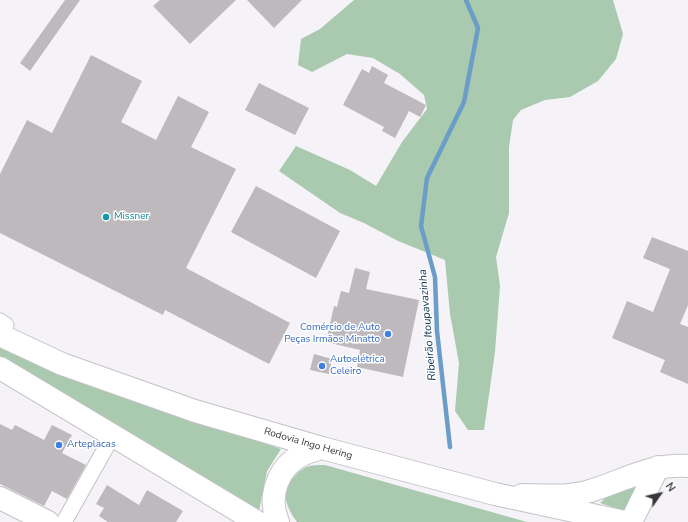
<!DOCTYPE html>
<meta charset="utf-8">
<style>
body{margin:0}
#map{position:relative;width:688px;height:522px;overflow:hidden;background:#f5f3f7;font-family:"Nunito Sans",sans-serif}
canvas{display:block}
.north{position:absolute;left:640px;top:474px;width:40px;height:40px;-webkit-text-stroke:3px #fff;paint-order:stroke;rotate:56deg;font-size:11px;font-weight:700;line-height:16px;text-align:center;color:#383839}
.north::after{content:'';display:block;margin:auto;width:14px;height:18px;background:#383839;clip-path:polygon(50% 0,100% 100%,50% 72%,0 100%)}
</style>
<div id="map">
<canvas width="688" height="522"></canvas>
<div class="north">N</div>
</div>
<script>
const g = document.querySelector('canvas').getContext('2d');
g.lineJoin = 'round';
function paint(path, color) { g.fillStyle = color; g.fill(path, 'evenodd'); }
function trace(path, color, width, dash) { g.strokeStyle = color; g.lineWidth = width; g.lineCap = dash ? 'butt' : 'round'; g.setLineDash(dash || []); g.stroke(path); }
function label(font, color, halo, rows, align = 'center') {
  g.font = font + ' "Nunito Sans",sans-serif'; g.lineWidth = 3; g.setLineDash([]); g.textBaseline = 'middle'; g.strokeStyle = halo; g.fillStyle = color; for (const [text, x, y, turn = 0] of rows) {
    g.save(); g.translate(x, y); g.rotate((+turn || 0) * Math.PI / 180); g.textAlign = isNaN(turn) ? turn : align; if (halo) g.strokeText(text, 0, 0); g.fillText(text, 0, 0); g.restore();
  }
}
paint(new Path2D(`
 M354,0H613L623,34L616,59L598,81L570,97L545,100L521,110L513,120L509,147V213L496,257L500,286L495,352L484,430H468L455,411L459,363L450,314L445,260L398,241L364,223L340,213L279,171L296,146L350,170L376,186L402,142L427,109L424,95L400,74L373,58L347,54L312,72L298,65L301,39L320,29Z
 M0,345L132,397L281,449L267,471L259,511L0,358Z
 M325,465L527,522H297C287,508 280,494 292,479C296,474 300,470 306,467C312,465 319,465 325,465Z
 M638,486L628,502L625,511L600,503L609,495Z`), '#a9caaf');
trace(new Path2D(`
 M450,447L437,331L435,277L421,226L427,178L464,102L478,28L466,0`), '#6a9dc7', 4.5);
paint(new Path2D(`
 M65,0H80L30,71L20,63Z
 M160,0H236L190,44L153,6Z
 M247,0H302L274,28Z
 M91,55L142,81L121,122L156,140L178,96L209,112L191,147L236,169L186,268L290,323L269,364L165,310L163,315L0,233V174L27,120L52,133Z
 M372,66L388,75L384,83L426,105L420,117L409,111L395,138L382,131L384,127L343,105L362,69L369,73Z
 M259,83L309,108L295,135L245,110Z
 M256,186L340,231L316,278L231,232Z
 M652,237L688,251V305L680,324L688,327V384L660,372L665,360L612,338L627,301L653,312L670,269L643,258Z
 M355,268L370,272L366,289L419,300L403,377L357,367L360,350L326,342L334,306L337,307L341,291L349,293Z
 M314,354L332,359L329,374L310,370Z
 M0,424L12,430L15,425L44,440L52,425L72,435L62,453L86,465L67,499L52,491L44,506L0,484Z
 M107,485L139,505L147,490L183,511L176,522H108L99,516L104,508L96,504Z`), '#bdb9bc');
const street = new Path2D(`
 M0,321L6,325
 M64,522L113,435`);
const secondary = new Path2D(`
 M522,495C544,495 568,498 590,491C623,481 652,463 688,466
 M0,498L48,522
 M631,522L658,467`);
const highway = new Path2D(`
 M0,335L62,364L195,411L322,448L495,494L625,522
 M0,368L257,522
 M278,522C267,497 278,465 304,454C310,451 316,450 322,448`);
trace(street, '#c4c2c6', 17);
trace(secondary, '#c4c2c6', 24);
trace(highway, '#c4c2c6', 24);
trace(street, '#fff', 15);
trace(secondary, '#fff', 22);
trace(highway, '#fff', 22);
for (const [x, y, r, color] of [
 [106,217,4,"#0f9aa8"],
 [388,334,4,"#3f7fe0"],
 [322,366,4,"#3f7fe0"],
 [59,445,4,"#3f7fe0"]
]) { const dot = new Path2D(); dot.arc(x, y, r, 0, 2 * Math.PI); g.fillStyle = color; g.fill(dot); trace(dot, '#fff', 1.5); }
label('10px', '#0d838f', '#fff', [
 ["Missner",114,217]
], 'left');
label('10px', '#366cbe', '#fff', [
 ["Comércio de Auto",380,328,"right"],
 ["Peças Irmãos Minatto",380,340,"right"],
 ["Autoelétrica",330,360],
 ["Celeiro",330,372],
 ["Arteplacas",67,445]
], 'left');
label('10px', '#383839', '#fff', [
 ["Rodovia Ingo Hering",308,444,16]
]);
label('italic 11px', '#07304d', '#fff', [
 ["Ribeirão Itoupavazinha",428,325,-95]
]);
</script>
